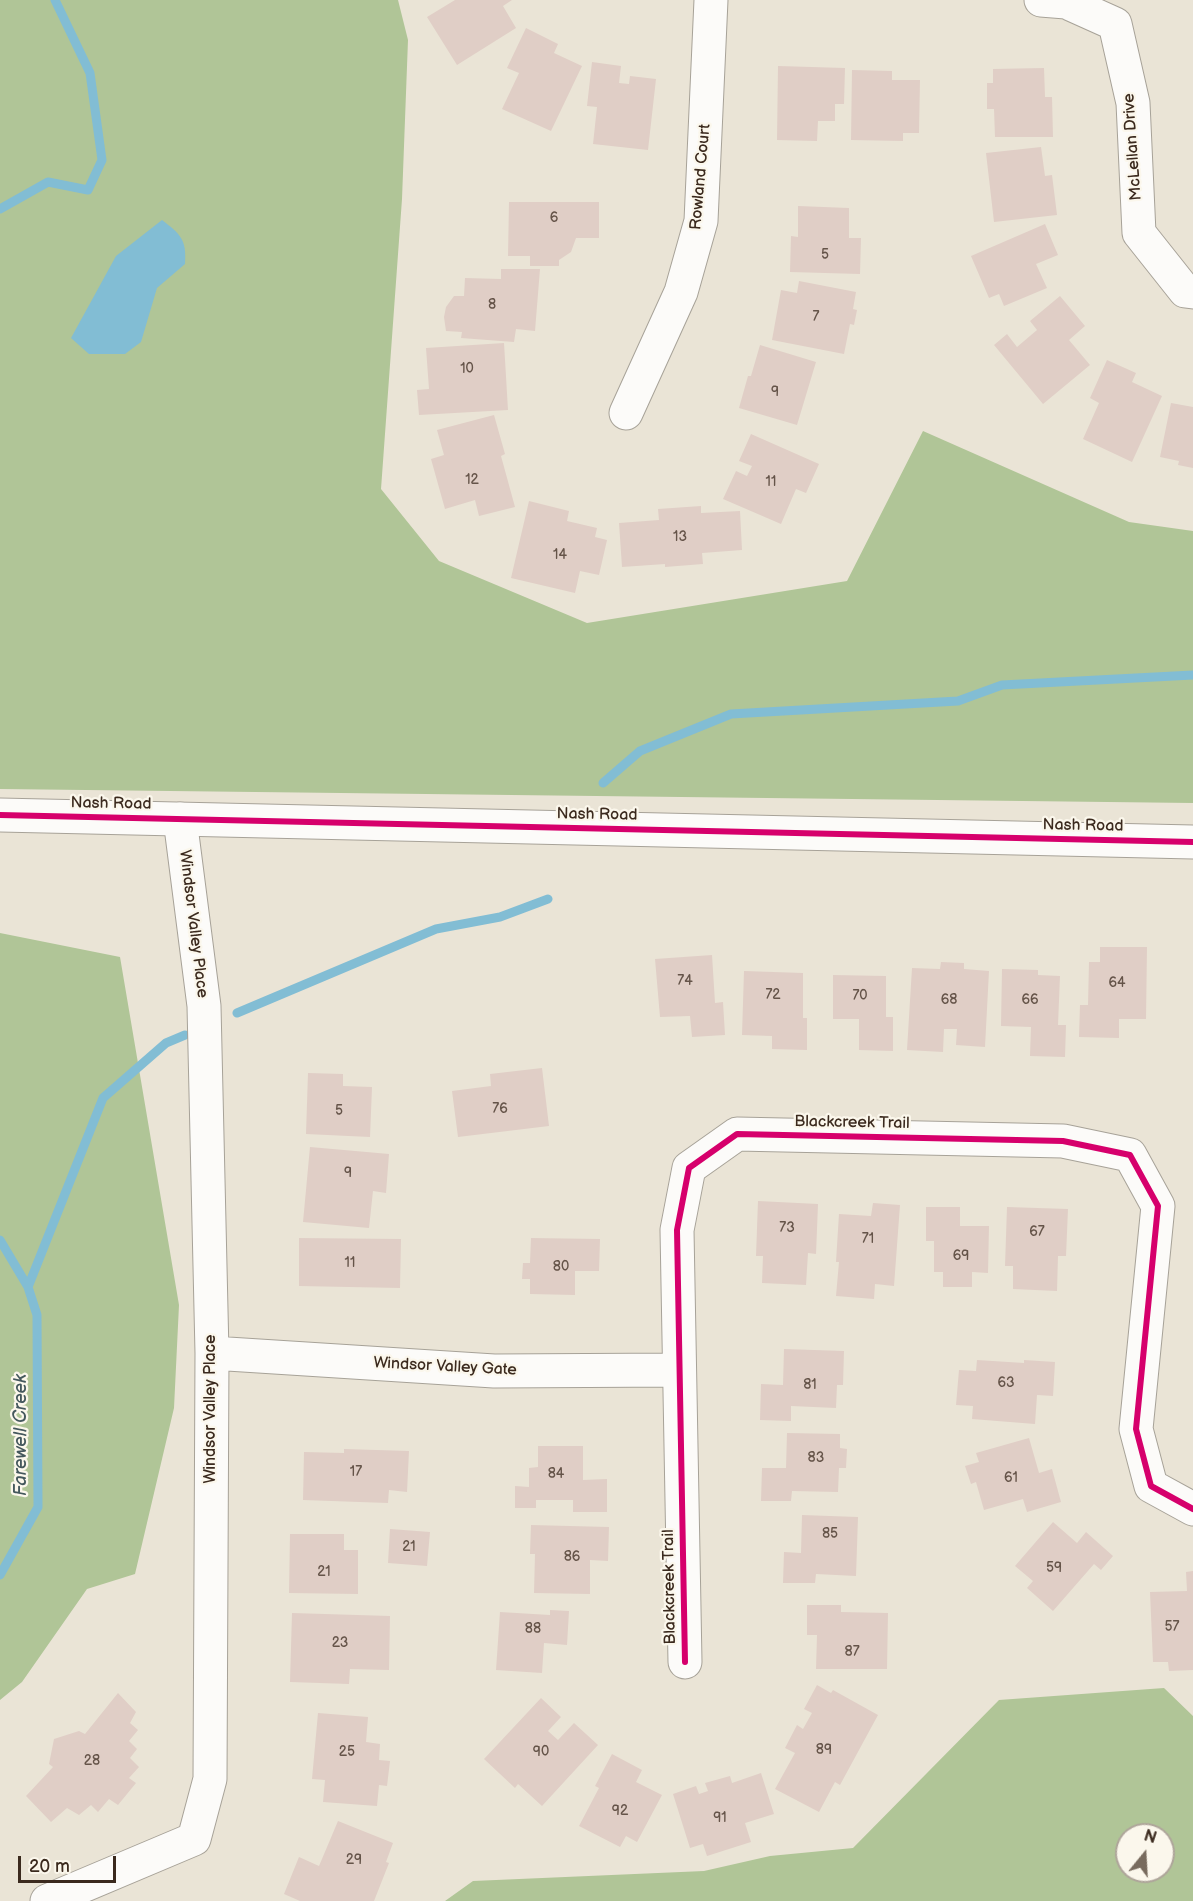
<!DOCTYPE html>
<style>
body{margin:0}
#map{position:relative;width:1193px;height:1901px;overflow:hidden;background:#eae4d6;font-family:"Balsamiq Sans",sans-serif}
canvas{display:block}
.north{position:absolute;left:1115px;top:1823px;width:60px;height:60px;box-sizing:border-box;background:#fbf7ec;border:2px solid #aea59a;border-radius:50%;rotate:18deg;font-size:16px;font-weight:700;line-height:24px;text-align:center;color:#3b2a1e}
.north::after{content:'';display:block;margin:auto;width:21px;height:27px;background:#786b5e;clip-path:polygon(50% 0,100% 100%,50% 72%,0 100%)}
.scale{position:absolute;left:18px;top:1856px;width:98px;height:27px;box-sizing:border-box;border:3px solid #3b2a1e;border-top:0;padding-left:8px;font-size:18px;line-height:21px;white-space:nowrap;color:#3b2a1e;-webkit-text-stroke:4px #fbf7ec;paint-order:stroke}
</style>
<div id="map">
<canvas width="1193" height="1901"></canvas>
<div class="north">N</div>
<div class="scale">20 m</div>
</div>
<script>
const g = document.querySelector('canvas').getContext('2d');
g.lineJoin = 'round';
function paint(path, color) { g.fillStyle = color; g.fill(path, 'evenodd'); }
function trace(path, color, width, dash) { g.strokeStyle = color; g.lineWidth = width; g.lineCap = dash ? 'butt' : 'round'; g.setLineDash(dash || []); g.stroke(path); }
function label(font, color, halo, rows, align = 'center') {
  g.font = font + ' "Balsamiq Sans",sans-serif'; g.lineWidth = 4.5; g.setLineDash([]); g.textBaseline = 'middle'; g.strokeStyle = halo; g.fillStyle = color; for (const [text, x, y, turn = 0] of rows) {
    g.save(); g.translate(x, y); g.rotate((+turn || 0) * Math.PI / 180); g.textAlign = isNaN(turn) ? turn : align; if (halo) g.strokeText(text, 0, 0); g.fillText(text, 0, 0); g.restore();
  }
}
paint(new Path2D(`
 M0,0H398L408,40L402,199L381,489L439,561L587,623L847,581L923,431L1129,522L1193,531V803L0,789Z
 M0,933L120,957L179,1305L174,1408L135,1574L87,1589L22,1682L0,1700Z
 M1164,1688L1193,1716V1901H445L473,1881L704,1871L770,1856L853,1848L999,1700ZM1127,1835H1163V1871H1127Z`), '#b0c597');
paint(new Path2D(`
 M162,220C180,234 187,239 185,264L157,288L141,342L125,354H89L71,338L116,256Z`), '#82bdd4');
trace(new Path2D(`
 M0,209L48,182L88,190L102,160L90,73L55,0
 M603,783L640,751L731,714L958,701L1002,685L1193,675
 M237,1013L436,929L500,917L548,899
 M0,1240L28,1287L37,1315L38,1507L0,1575
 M28,1287L103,1098L166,1043L185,1035`), '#82bdd4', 9);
paint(new Path2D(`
 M455,0H512L503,6L516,28L457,65L427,17Z
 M526,28L558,44L554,53L582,66L551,131L502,109L519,73L507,68Z
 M592,62L621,66L619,83L629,84L630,76L656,79L648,150L593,144L597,107L587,106Z
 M778,66L845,68L844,104H835V121H818L817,141L777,140Z
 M1044,68L1045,97H1052L1053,137H995L994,109H987V83H993V69Z
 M852,70L892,71V80H920L919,133H903V141L851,140Z
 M1041,147L1045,176L1052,175L1057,215L994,222L986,153Z
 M509,202H599V238H576L571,252L559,260V266H530V256H508Z
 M798,206L849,208V238H861L860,274L790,272L791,236L798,237Z
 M1045,224L1058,255L1036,264L1047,288L1004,306L999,294L989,298L971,256Z
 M501,269H540L535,331L516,329L514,342L461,338L462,332L446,331L444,317L446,307L454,296H464L465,278L501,279Z
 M799,281L856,292L853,309L857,310L854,325L850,324L844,354L772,340L781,290L797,293Z
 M1060,296L1085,326L1069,340L1090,365L1043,404L994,345L1007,334L1017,347L1037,330L1030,321Z
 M504,343L508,410L419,415L417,390L429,389L426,348Z
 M760,345L816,362L797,425L739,408L748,376H751Z
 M1107,360L1136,373L1132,382L1162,396L1132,462L1083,439L1099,403L1090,398Z
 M1171,403L1193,407V468L1178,465L1179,461L1160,457Z
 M494,415L505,454L501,456L515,507L479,516L475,500L445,509L431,459L444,455L437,430Z
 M751,434L819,464L806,493L796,489L781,524L723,499L736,471L747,476L752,466L739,461Z
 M529,501L569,511L567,521L597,528L595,537L607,540L599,575L580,571L575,593L511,578Z
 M701,506V513L740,511L742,550L702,553L703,564L665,567V564L622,567L619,523L659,520L658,509Z
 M1100,947H1147L1146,1019H1119V1038L1079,1037L1080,1005H1088L1089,962H1100Z
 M712,955L715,1003L723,1002L725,1035L692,1037L690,1016L660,1017L655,959Z
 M941,962L964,963V969L989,971L985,1047L956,1045L957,1029H944L943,1052L907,1050L912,968L940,969Z
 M1002,969L1038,970V975L1060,976L1058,1025H1066L1065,1057L1030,1056L1031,1027L1001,1026Z
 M744,971L803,973V1018H807V1050L772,1049V1036L742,1035Z
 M833,975L886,976V1017H893V1051L859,1050V1019H833Z
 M542,1068L549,1126L458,1137L452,1091L491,1086L490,1074Z
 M308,1073L343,1074V1086L372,1087L370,1137L306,1134Z
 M310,1147L389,1154L386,1193L373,1191L369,1228L303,1222Z
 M758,1201L818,1204L816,1254L808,1253L806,1285L762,1283L763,1256H756Z
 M873,1203L900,1205L894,1286L875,1284L874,1299L836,1296L839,1262H836L839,1214L871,1216Z
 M926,1207H960V1226H989L988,1273L972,1272V1287H943V1272H934V1241H926Z
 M1007,1207L1068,1209L1066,1256H1058L1057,1291L1013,1289V1266H1005Z
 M299,1238L401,1239L400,1288L299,1286Z
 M531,1238L600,1239L599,1271H575V1295L530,1294V1279H522L523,1263H530Z
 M784,1349L844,1351L843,1385H837L836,1408L791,1406V1421L760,1420L761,1384L783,1385Z
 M977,1360L1024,1363V1360L1055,1362L1053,1396L1037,1395L1035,1424L972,1419L973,1406L956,1405L959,1370L976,1371Z
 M787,1433L840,1434V1448L847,1449L846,1468H839L838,1492L792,1491L791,1501H761L762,1468H786Z
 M1029,1438L1039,1473L1052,1469L1061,1502L1027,1512L1023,1499L984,1510L976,1482L971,1484L965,1466L979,1462L976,1453Z
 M538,1446H583V1480L607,1479V1512H573V1500H536V1508H515V1486L529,1487V1468L538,1467Z
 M344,1449L409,1451L407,1492L389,1490L388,1503L303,1500L304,1452L344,1453Z
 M802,1515L858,1517L856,1576L816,1574L815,1583H783L784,1552L801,1553Z
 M1053,1522L1077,1543L1086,1532L1113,1556L1101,1570L1094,1564L1053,1611L1027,1588L1033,1581L1015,1566Z
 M531,1525L609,1527L608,1561L590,1560V1594L534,1593L535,1554H530Z
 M390,1529L430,1532L427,1566L388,1563Z
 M290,1534H344V1550H358V1594L289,1593Z
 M1193,1571V1670L1169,1671L1168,1662H1153L1150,1592L1187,1591L1186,1572Z
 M807,1605H841V1612L888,1613L887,1669H816L817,1635H807Z
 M550,1610L569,1611L567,1645L544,1643L542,1673L496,1670L500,1612L550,1615Z
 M292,1613L390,1616L389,1670L350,1669L349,1684L290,1682Z
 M817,1685L831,1693L833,1690L878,1715L840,1785L835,1782L819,1812L775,1789L795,1753L785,1748L797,1725L803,1729L812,1713L804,1709Z
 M118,1693L136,1712L130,1723L138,1730L129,1741L137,1749L130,1758L139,1767L129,1778L136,1783L118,1805L109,1799L98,1812L91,1805L79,1815L67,1808L51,1822L26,1796L53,1767L49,1764L54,1739L79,1731L85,1734Z
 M541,1698L561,1717L548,1731L558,1740L574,1723L598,1745L542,1806L518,1784L515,1788L484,1759Z
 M318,1713L368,1717L366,1742L380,1744L379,1760L390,1761L387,1786L379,1785L377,1806L323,1802L325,1780L312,1779Z
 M612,1754L642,1770L636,1782L662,1795L637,1842L626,1836L620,1847L579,1826L599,1788L595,1786Z
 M761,1773L774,1814L745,1823L751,1842L707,1856L703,1844L690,1848L673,1794L696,1786L699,1794L708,1791L705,1783L730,1776L732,1783Z
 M338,1821L393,1843L386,1862L389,1863L374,1901H300L284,1894L299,1857L319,1866Z`), '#e0cec6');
const street = new Path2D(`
 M1041,0L1066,2L1115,24L1133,103L1139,233L1185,291L1193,292
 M626,413L681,292L701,221L711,0
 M212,1353L494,1371L679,1370
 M685,1662L677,1230L689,1168L737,1134L1063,1141L1130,1155L1158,1206L1136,1429L1151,1486L1193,1509
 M47,1901L194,1839L210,1779L212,1353L204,1006L180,819`);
const secondary = new Path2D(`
 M0,815L1193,842`);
trace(street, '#a7a298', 35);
trace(secondary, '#a7a298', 35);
trace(street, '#fcfbf9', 33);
trace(secondary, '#fcfbf9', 33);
trace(new Path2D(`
 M0,815L1193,842
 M685,1662L677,1230L689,1168L737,1134L1063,1141L1130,1155L1158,1206L1136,1429L1151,1486L1193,1509`), '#d6006c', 6);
label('14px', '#655449', null, [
 ["6",554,218],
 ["5",825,255],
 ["8",492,305],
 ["7",816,317],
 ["10",467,369],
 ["9",775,392],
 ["12",472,480],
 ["11",771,482],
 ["13",680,537],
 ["14",560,555],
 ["74",685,981],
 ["64",1117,983],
 ["72",773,995],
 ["70",860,996],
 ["68",949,1000],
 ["66",1030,1000],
 ["76",500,1109],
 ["5",339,1111],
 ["9",348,1173],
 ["73",787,1228],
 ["67",1037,1232],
 ["71",868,1239],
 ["69",961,1256],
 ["11",350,1263],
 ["80",561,1267],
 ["63",1006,1383],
 ["81",810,1385],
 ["83",816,1458],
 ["17",356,1472],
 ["84",556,1474],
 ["61",1011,1478],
 ["85",830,1534],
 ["21",409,1547],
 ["86",572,1557],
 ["59",1054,1568],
 ["21",324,1572],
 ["57",1172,1627],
 ["88",533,1629],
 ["23",340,1643],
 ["87",852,1652],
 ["89",824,1750],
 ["25",347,1752],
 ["90",541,1752],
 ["28",92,1761],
 ["92",620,1811],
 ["91",720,1818],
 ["29",354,1860]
]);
label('16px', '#3b2a1e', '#fbf7ec', [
 ["McLellan Drive",1133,147,-94],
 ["Rowland Court",701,177,-85],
 ["Nash Road",111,804,1],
 ["Nash Road",597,815,1],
 ["Nash Road",1083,826,1],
 ["Windsor Valley Place",193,924,83],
 ["Blackcreek Trail",852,1123,1],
 ["Windsor Valley Gate",445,1367,3],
 ["Windsor Valley Place",211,1409,-90],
 ["Blackcreek Trail",670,1587,-91]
]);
label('italic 18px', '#44585d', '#fbf7ec', [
 ["Farewell Creek",21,1435,-90]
]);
</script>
